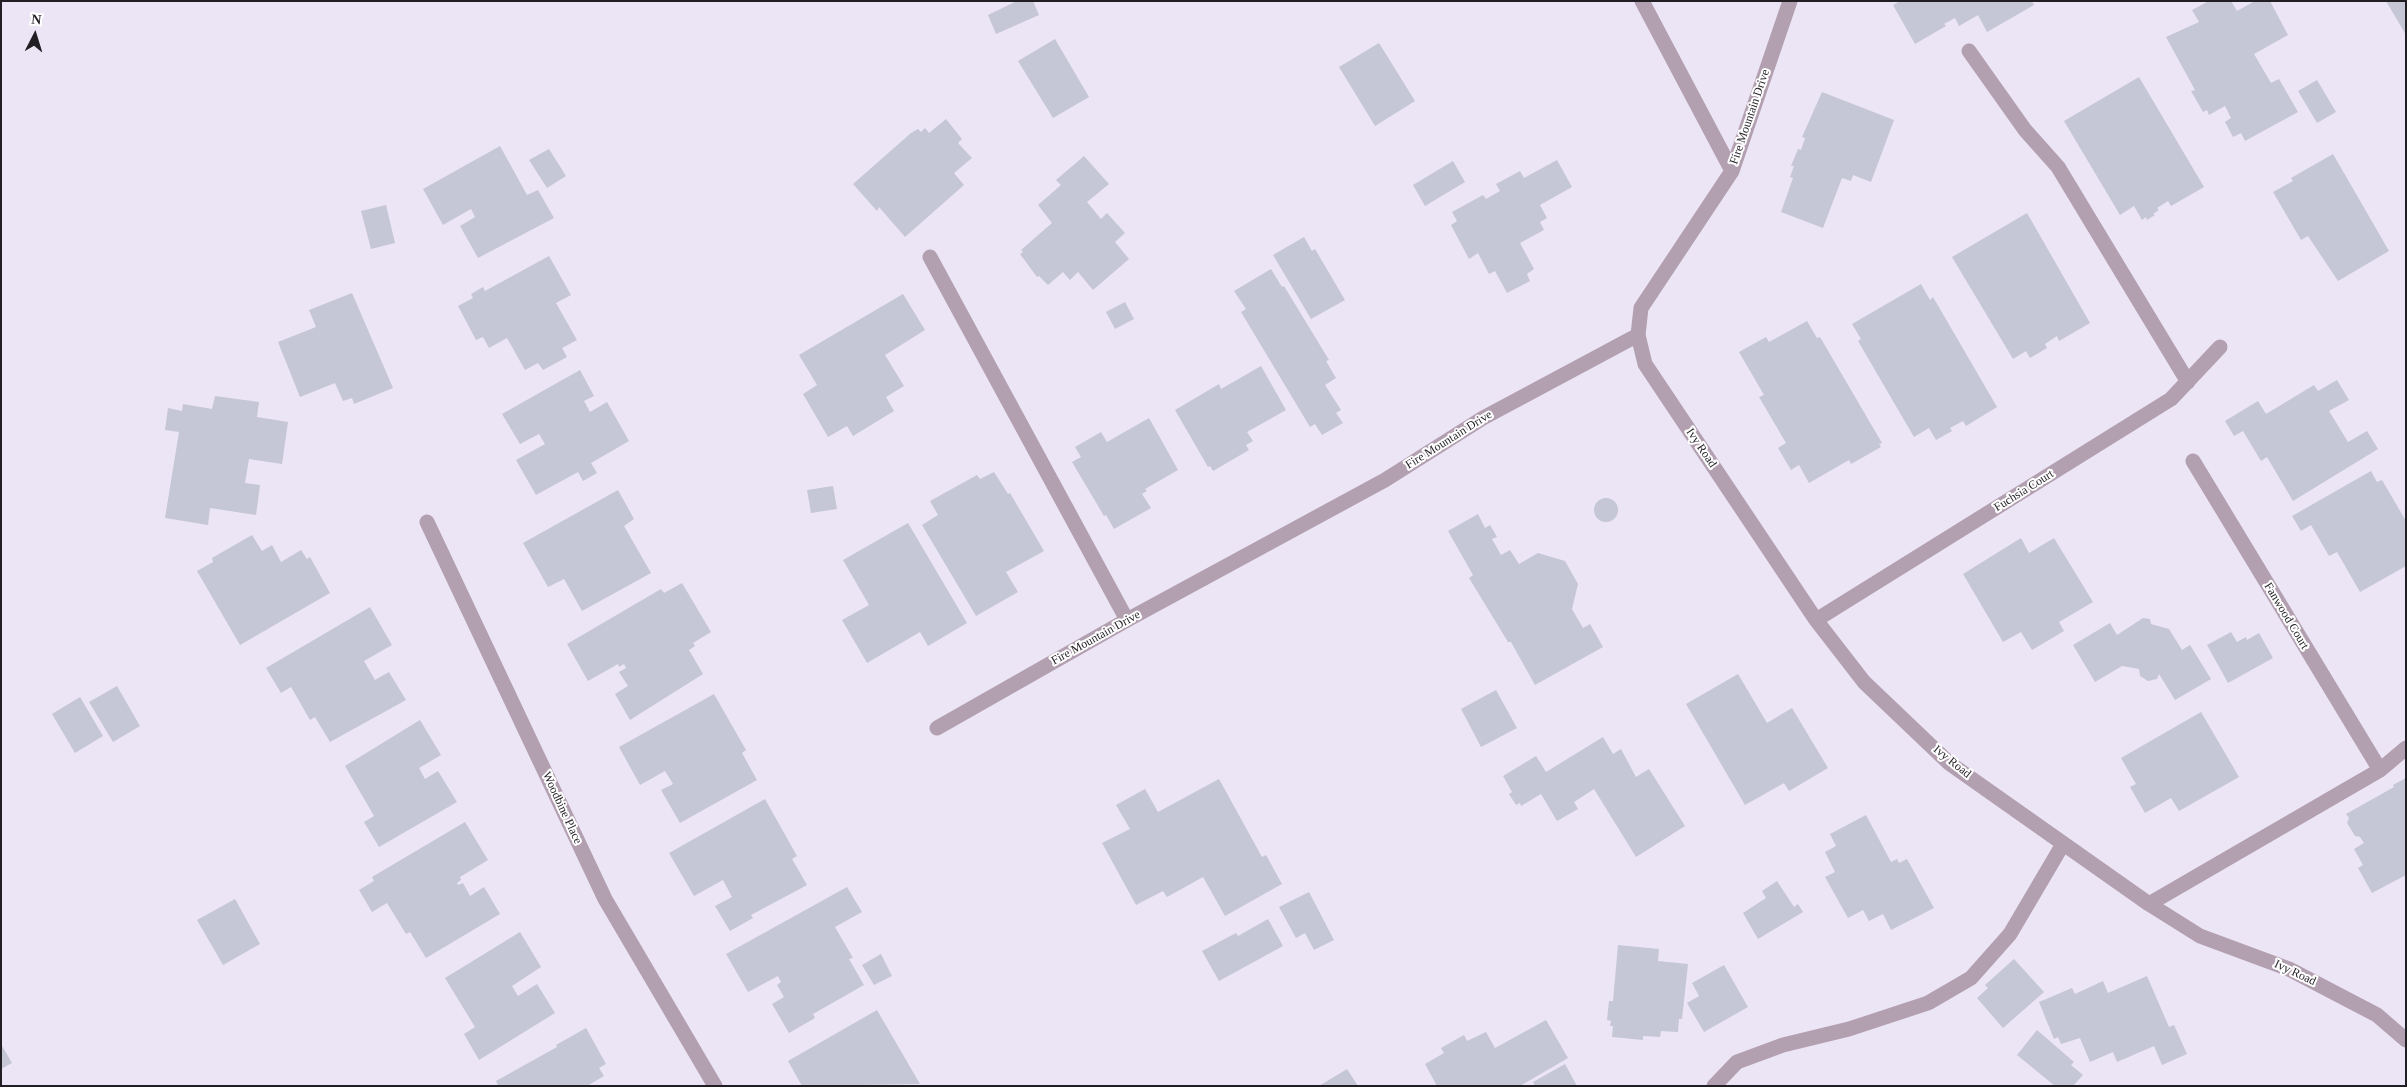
<!DOCTYPE html>
<style>
body{margin:0}
#map{position:relative;width:2407px;height:1087px;overflow:hidden;background:#ece5f5;font-family:"Times New Roman",serif}
canvas{display:block}
.frame{position:absolute;inset:0;border:2px solid #211e24;pointer-events:none}
.north{position:absolute;left:10px;top:10px;width:50px;height:50px;-webkit-text-stroke:4px #fff;paint-order:stroke;rotate:5deg;font-size:14px;font-weight:700;line-height:20px;text-align:center;color:#211e24}
.north::after{content:'';display:block;margin:auto;width:18px;height:22px;background:#211e24;clip-path:polygon(50% 0,100% 100%,50% 72%,0 100%)}
</style>
<div id="map">
<canvas width="2407" height="1087"></canvas>
<div class="frame"></div>
<div class="north">N</div>
</div>
<script>
const g = document.querySelector('canvas').getContext('2d');
g.lineJoin = 'round';
function paint(path, color) { g.fillStyle = color; g.fill(path, 'evenodd'); }
function trace(path, color, width, dash) { g.strokeStyle = color; g.lineWidth = width; g.lineCap = dash ? 'butt' : 'round'; g.setLineDash(dash || []); g.stroke(path); }
function label(font, color, halo, rows, align = 'center') {
  g.font = font + ' "Times New Roman",serif'; g.lineWidth = 4; g.setLineDash([]); g.textBaseline = 'middle'; g.strokeStyle = halo; g.fillStyle = color; for (const [text, x, y, turn = 0] of rows) {
    g.save(); g.translate(x, y); g.rotate((+turn || 0) * Math.PI / 180); g.textAlign = isNaN(turn) ? turn : align; if (halo) g.strokeText(text, 0, 0); g.fillText(text, 0, 0); g.restore();
  }
}
paint(new Path2D(`
 M1017,1H1033L1039,15L996,34L988,15Z
 M1900,1H2032L2034,5L1987,32L1978,15L1959,26L1955,18L1944,24L1946,26L1915,44L1893,5Z
 M2209,1H2231L2237,11L2255,1H2270L2288,35L2254,54L2271,83L2279,79L2298,112L2245,141L2241,133L2233,137L2225,122L2231,118L2225,106L2209,115L2207,110L2203,112L2191,91L2195,90L2166,37L2199,22L2192,10Z
 M2386,1H2406V35Z
 M1055,39L1089,97L1053,118L1018,61Z
 M1379,43L1415,101L1375,126L1339,67Z
 M2139,77L2204,187L2171,206L2168,201L2157,208L2159,210L2153,214L2155,215L2147,220L2146,217L2142,220L2134,206L2120,215L2064,121Z
 M2317,80L2336,112L2317,123L2298,91Z
 M1822,92L1894,120L1871,182L1853,175L1851,181L1842,178L1823,228L1781,212L1793,178L1790,177L1794,166H1791L1798,149L1801,150L1805,138L1802,137Z
 M946,119L962,139L958,143L972,158L954,173L964,185L905,237L879,207L877,211L853,184L911,133L918,129L921,132L925,128L929,133Z
 M500,146L527,195L538,190L554,218L478,258L460,226L475,217L471,209L443,225L423,189Z
 M549,149L566,176L547,188L529,160Z
 M2333,154L2389,251L2338,281L2308,236L2301,240L2273,192L2293,181L2291,178Z
 M1084,156L1109,184L1087,202L1101,219L1107,213L1125,233L1115,242L1129,259L1093,290L1078,272L1070,280L1063,272L1048,285L1039,276L1037,277L1020,254L1023,252L1021,250L1052,223L1038,205L1061,185L1056,180Z
 M1557,160L1572,187L1540,205L1547,218L1540,222L1544,230L1520,243L1534,269L1527,274L1530,281L1507,293L1495,271L1489,274L1478,253L1469,259L1451,225L1457,221L1452,212L1483,195L1486,199L1500,191L1496,184L1520,171L1524,178Z
 M1453,161L1465,182L1425,206L1413,185Z
 M386,205L395,243L371,249L361,211Z
 M2027,213L2090,323L2059,341L2057,336L2045,344L2047,348L2030,358L2026,351L2013,359L1952,257Z
 M1304,237L1312,251L1315,249L1345,300L1311,319L1273,255Z
 M549,256L571,295L556,303L577,340L562,348L567,357L543,370L538,363L525,370L507,338L489,348L483,337L476,340L458,306L473,298L471,294L483,287L485,291Z
 M1271,269L1282,287L1284,286L1329,360L1326,361L1336,378L1325,385L1341,410L1336,413L1343,423L1322,435L1315,424L1310,427L1241,312L1246,309L1234,291Z
 M1921,284L1930,300L1933,297L1997,407L1966,426L1963,421L1950,428L1952,431L1936,440L1929,428L1914,437L1858,341L1861,339L1852,324Z
 M352,293L393,388L354,404L352,398L343,401L335,383L300,397L278,342L316,327L309,310Z
 M903,294L925,330L885,355L904,386L886,397L894,411L853,436L847,426L828,437L803,394L817,385L799,355Z
 M1125,302L1134,319L1115,329L1106,312Z
 M1807,321L1817,338L1820,337L1882,443L1879,444L1881,447L1851,464L1849,460L1809,483L1799,465L1791,470L1778,448L1786,443L1759,397L1764,395L1739,352L1766,337L1769,342Z
 M1261,366L1286,410L1247,432L1253,441L1246,445L1249,450L1213,471L1210,466L1208,467L1175,410L1219,384L1221,389Z
 M580,370L594,396L584,401L590,412L607,402L629,441L591,463L597,473L583,481L578,472L536,495L516,460L545,444L539,434L520,444L502,414Z
 M2337,380L2349,400L2329,411L2348,442L2367,431L2378,449L2293,501L2267,457L2261,461L2243,431L2234,436L2225,421L2258,401L2266,414L2314,385L2318,391Z
 M215,396L259,402L257,417L288,422L282,464L249,459L245,483L260,485L256,515L210,508L208,525L165,518L179,432L165,430L168,408L182,411L183,404L212,409Z
 M1149,418L1178,470L1145,489L1147,491L1142,494L1151,508L1114,529L1106,515L1104,516L1072,462L1081,457L1075,447L1101,432L1107,442Z
 M2371,471L2377,482L2382,480L2406,521V566L2360,592L2337,552L2329,556L2311,525L2301,531L2292,516Z
 M994,472L1008,494L1010,493L1044,551L1006,572L1018,592L976,616L922,525L938,515L930,501L977,475L980,479Z
 M833,486L837,509L811,513L807,490Z
 M618,490L634,519L624,526L651,573L582,611L564,579L548,587L523,543Z
 M1594 510a12 12 0 1 1 24 0a12 12 0 1 1-24 0Z
 M1478,514L1485,528L1490,525L1497,537L1492,539L1501,555L1510,550L1519,564L1538,553L1565,561L1578,584L1572,609L1583,628L1590,624L1603,647L1535,685L1511,642H1508L1469,578L1473,575L1448,531Z
 M908,523L967,623L928,646L920,632L867,663L842,620L869,605L843,560Z
 M252,535L262,551L272,545L281,562L301,550L307,559L310,557L330,593L240,645L197,571L213,562L212,558Z
 M2021,538L2029,553L2054,538L2093,602L2059,622L2064,631L2032,650L2021,632L2003,642L1963,574Z
 M682,583L711,632L693,643L695,646L689,650L703,674L630,720L615,694L628,686L619,672L626,668L624,664L619,667L618,664L588,681L567,644L661,589L664,593Z
 M370,607L392,645L364,661L375,680L389,672L406,700L330,742L315,717L310,720L291,687L281,693L266,668Z
 M2143,618L2150,619L2151,624L2169,629L2182,650L2190,645L2211,679L2175,700L2159,674L2157,679L2148,681L2140,676L2139,669L2122,666L2095,682L2073,645L2110,623L2117,635Z
 M2231,632L2237,642L2246,637L2247,640L2259,633L2273,658L2228,683L2207,645Z
 M1738,674L1767,723L1792,708L1828,768L1789,791L1784,783L1745,805L1686,704Z
 M117,686L140,726L113,742L89,702Z
 M1496,690L1517,728L1481,747L1461,709Z
 M714,694L746,750L742,753L757,780L680,823L661,790L673,784L665,771L640,785L619,747Z
 M80,697L103,736L75,753L52,714Z
 M2201,712L2239,777L2179,811L2171,798L2145,813L2130,787L2136,784L2121,758Z
 M420,720L441,755L419,768L425,779L438,771L457,802L379,847L364,822L374,816L345,766Z
 M1603,737L1613,754L1621,749L1636,777L1649,769L1685,826L1636,857L1594,789L1574,802L1578,809L1557,821L1541,794L1521,806L1520,803L1516,805L1509,794L1512,792L1503,776L1536,756L1546,772Z
 M2406,778V875L2372,893L2358,868L2363,865L2354,849L2364,843L2360,837L2355,836L2347,823L2349,818L2346,814L2394,787L2393,785Z
 M1219,779L1262,857L1266,855L1282,884L1225,916L1203,877L1167,897L1163,891L1136,905L1102,843L1130,829L1116,805L1145,789L1158,812Z
 M765,799L797,856L792,859L807,885L751,915L753,918L730,931L715,906L732,897L723,880L694,896L669,853Z
 M1866,815L1891,862L1897,859L1899,863L1907,859L1934,908L1891,930L1883,914L1869,921L1863,910L1848,918L1825,877L1835,872L1825,852L1836,846L1830,834Z
 M465,822L488,860L460,877L461,880L457,883L458,885L463,883L470,896L484,887L500,914L426,958L410,932L406,934L387,903L372,912L359,890L374,881L372,877Z
 M1777,881L1794,907L1798,904L1803,912L1758,939L1743,913L1766,898L1762,891Z
 M847,887L862,912L835,927L853,958L849,959L864,985L813,1014L815,1018L789,1033L772,1004L784,997L777,985L781,982L778,976L748,992L726,954Z
 M1309,892L1334,940L1314,950L1305,933L1296,938L1279,907Z
 M235,899L260,944L223,965L197,920Z
 M1268,919L1283,946L1219,981L1202,951L1236,933L1238,936Z
 M520,932L541,967L512,986L518,996L537,984L555,1013L479,1060L464,1034L475,1027L445,978Z
 M1618,945L1659,949L1658,961L1688,964L1682,1019H1679L1678,1032L1661,1031L1660,1037L1643,1036V1040L1612,1037L1613,1026H1610L1611,1021L1607,1020L1609,1001H1613Z
 M881,954L892,976L874,985L862,965Z
 M2014,959L2044,992L2003,1028L1977,998L1988,988L1985,985Z
 M1724,965L1748,1007L1704,1032L1687,1003L1699,996L1692,983Z
 M2147,976L2169,1027L2174,1025L2187,1054L2162,1065L2154,1046L2117,1062L2113,1052L2090,1062L2080,1038L2061,1044L2058,1037L2054,1039L2039,1002L2072,988L2075,994L2103,981L2108,993Z
 M877,1010L920,1084L802,1086L788,1061Z
 M1546,1020L1568,1058L1520,1086H1437L1425,1064L1444,1053L1441,1048L1464,1035L1467,1041L1486,1032L1495,1048Z
 M586,1028L606,1064L599,1068L604,1076L587,1086H498L496,1081L557,1047L556,1045Z
 M2037,1030L2074,1062L2071,1065L2083,1075L2073,1086H2055L2017,1055Z
 M1,1044L12,1063L1,1069Z
 M1565,1064L1577,1086H1535L1533,1082Z
 M1347,1069L1358,1086H1319Z`), '#c5c6d6');
trace(new Path2D(`
 M1642,1L1732,171
 M1790,1L1732,171L1641,308L1638,335L1645,364L1816,620L1864,682L1949,763L2149,904L2200,936L2289,969L2377,1015L2406,1040
 M1969,51L2025,130L2058,167L2188,382
 M930,257L1127,620
 M2193,461L2380,770
 M427,522L605,899L715,1086
 M1816,620L2171,399L2220,347
 M937,728L1127,620L1385,480L1483,418L1638,335
 M2149,904L2380,770L2406,748
 M1714,1086L1737,1062L1783,1045L1849,1029L1928,1003L1971,978L2010,934L2063,844`), '#b29fb0', 15);
label('12px', '#211e24', '#fff', [
 ["Fire Mountain Drive",1750,117,-71],
 ["Fire Mountain Drive",1449,440,-32],
 ["Ivy Road",1701,448,56],
 ["Fuchsia Court",2024,491,-32],
 ["Fanwood Court",2286,616,59],
 ["Fire Mountain Drive",1096,638,-29],
 ["Ivy Road",1952,762,39],
 ["Woodbine Place",562,808,65],
 ["Ivy Road",2295,973,25]
]);
</script>
